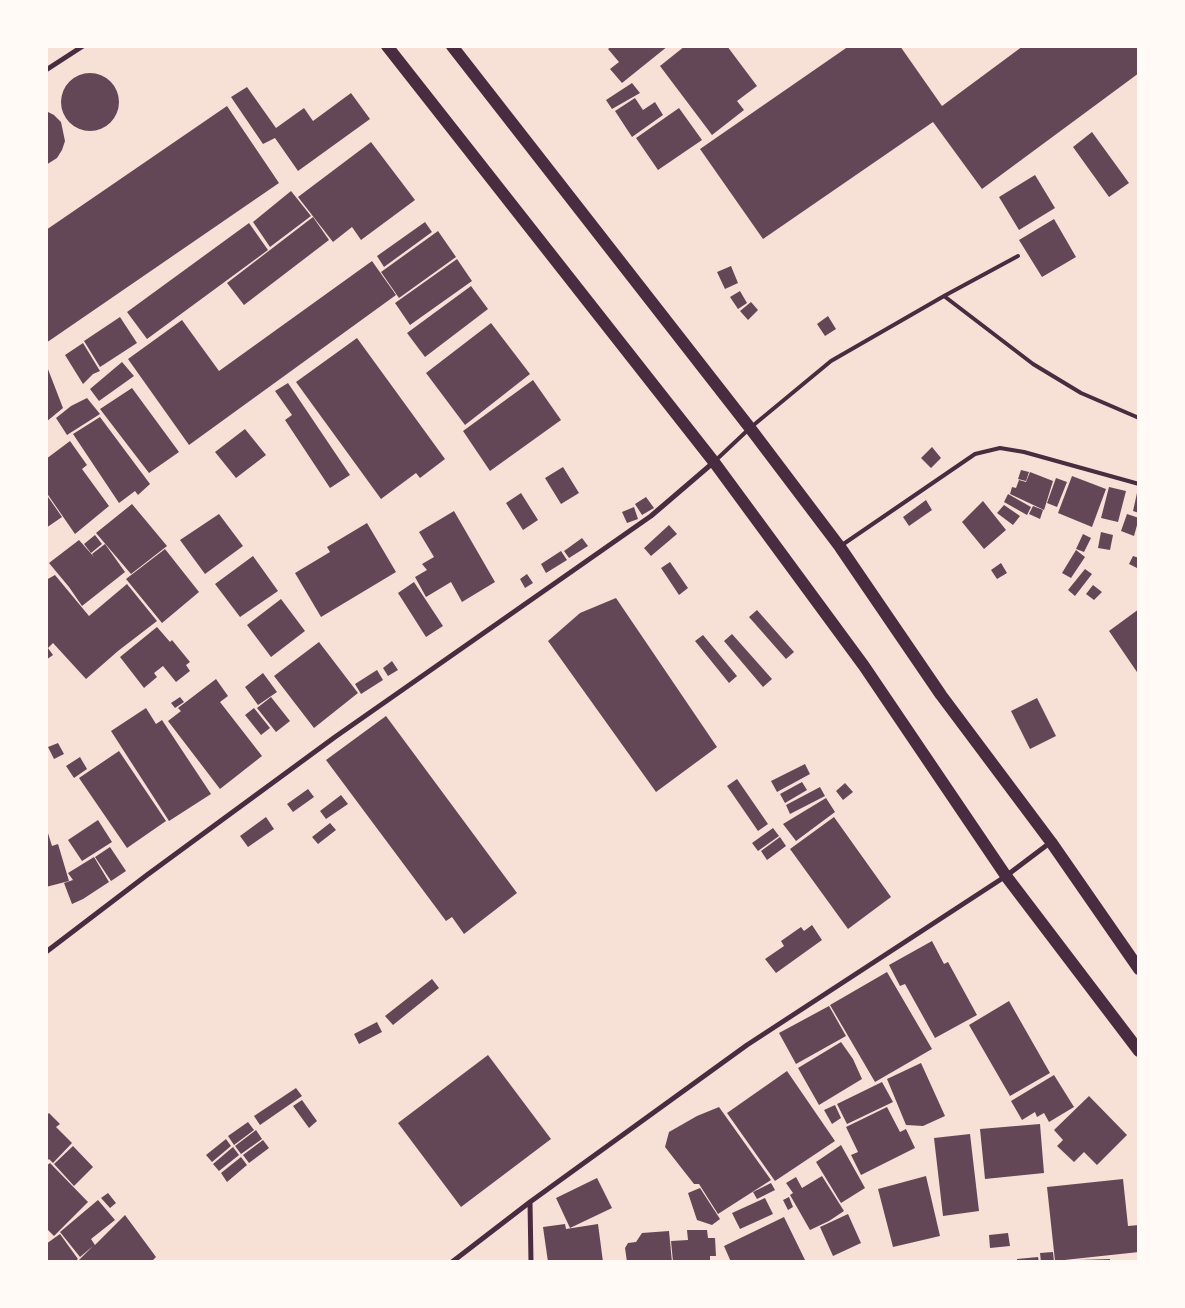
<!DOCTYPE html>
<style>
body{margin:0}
#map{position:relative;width:1185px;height:1308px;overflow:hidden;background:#f7e1d7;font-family:"PT Sans Narrow",sans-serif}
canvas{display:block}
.frame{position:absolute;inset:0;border:48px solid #fffaf5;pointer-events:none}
</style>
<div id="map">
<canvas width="1185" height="1308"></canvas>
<div class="frame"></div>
</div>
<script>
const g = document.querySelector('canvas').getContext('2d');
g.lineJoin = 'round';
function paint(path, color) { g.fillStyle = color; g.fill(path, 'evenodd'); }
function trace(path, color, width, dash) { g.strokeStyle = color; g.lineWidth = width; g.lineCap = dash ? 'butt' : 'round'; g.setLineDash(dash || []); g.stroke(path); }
paint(new Path2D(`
 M612,46H668L622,83L610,69L619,62L608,49Z
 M685,46H727L757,86L737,101L744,110L712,135L660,66Z
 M849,46H900L942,106L1023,46H1137L1139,49V73L982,189L933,122L763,239L700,149Z
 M61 102a29 29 0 1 1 58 0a29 29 0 1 1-58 0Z
 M632,83L640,93L612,109L606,100Z
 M247,87L276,128L304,108L313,121L351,93L370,119L298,171L275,138L263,144L231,97Z
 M635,98L643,110L655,102L663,115L632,137L615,111Z
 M227,106L279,183L46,343V230Z
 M679,108L702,140L658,170L636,138Z
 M46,111L54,115L61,122L65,141L62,150L57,158L46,165Z
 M1092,132L1129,183L1109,197L1073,147Z
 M371,142L415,200L361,240L352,227L333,242L298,197Z
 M1035,175L1055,208L1019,230L999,197Z
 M291,191L311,216L270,247L253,222Z
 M313,217L329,240L244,305L227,283Z
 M1054,219L1076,257L1042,277L1019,240Z
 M425,222L432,232L384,267L377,256Z
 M249,223L268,250L147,339L127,312Z
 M438,231L456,257L399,298L381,272Z
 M457,259L472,281L410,325L395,303Z
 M372,261L396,295L189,445L128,359L182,320L219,371Z
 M731,266L738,283L725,289L717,272Z
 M471,286L488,309L425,357L407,333Z
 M740,291L747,303L738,309L730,297Z
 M751,302L758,310L748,320L740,311Z
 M828,316L836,329L825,336L817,324Z
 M120,317L137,343L100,367L84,341Z
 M491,323L530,374L465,425L426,373Z
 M357,338L445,459L420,478L416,473L381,499L296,382Z
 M83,343L100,371L93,374L83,384L65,355Z
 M122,362L134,376L99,401L90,389Z
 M46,364L63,408L46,422Z
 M533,380L561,420L490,471L463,431Z
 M288,383L350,475L330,488L285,420L292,415L275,391Z
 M132,388L179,452L149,473L100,409Z
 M87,398L100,414L67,435L56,418L71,406Z
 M100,417L150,484L138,495L135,491L119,503L73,434Z
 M245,429L266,455L236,478L215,452Z
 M70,441L87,465L82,469L109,506L75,534L46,492V459Z
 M932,447L941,458L931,468L921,458Z
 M563,467L579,493L561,504L545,478Z
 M1021,470L1029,472L1026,481L1018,479Z
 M1030,472L1053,481L1044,510L1010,494L1012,487L1016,488L1019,480L1026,482Z
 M1072,476L1106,489L1092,527L1058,513Z
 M1056,478L1067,482L1057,507L1047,503Z
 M1109,487L1126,491L1118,522L1101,518Z
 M521,493L538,520L523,530L506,503Z
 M1137,493L1139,494V513L1133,511Z
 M46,494L62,517L46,528Z
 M1008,494L1031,507L1027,515L1004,502Z
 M646,497L654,508L642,515L635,504Z
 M926,500L932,510L909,526L903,517Z
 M983,501L1006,530L984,549L962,522Z
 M132,504L167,546L131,574L96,533Z
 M1004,505L1020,516L1013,525L997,513Z
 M1033,506L1043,510L1040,519L1029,514Z
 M634,507L638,519L627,523L622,512Z
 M454,511L495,582L462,602L451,582L426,597L415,577L427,570L422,564L434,557L419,532Z
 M219,514L243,546L205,574L180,540Z
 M1127,514L1139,518L1134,536L1121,531Z
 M367,523L396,572L321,617L295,573L330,552L327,547Z
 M669,525L677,534L651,556L644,548Z
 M1101,532L1113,535L1110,550L1098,548Z
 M1083,534L1091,538L1084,552L1076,549Z
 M95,535L102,544L91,553L84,544Z
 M582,538L588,546L569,558L564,551Z
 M79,540L94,557L92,554L105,544L125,572L82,606L69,587L49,563Z
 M165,549L199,592L162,623L126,579Z
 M1076,550L1085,557L1071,578L1062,573Z
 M561,551L567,560L546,573L541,564Z
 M253,556L278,591L240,617L215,584Z
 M1133,556L1139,558L1137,568L1129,564Z
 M670,562L688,588L679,595L661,568Z
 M1001,563L1007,573L997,579L991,570Z
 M1085,569L1092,574L1075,596L1068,590Z
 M527,574L533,583L525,588L520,579Z
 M55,575L89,616L127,584L157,621L118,651L86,679L53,643L48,648L53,655L46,660V580Z
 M414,582L443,626L426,637L398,593Z
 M1093,585L1102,592L1094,600L1086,594Z
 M616,598L717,747L656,792L548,641L580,613Z
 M281,599L305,631L271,657L247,625Z
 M1139,609V675L1109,631Z
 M757,610L794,652L786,659L749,617Z
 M157,627L170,642L172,640L190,662L186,665L190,671L176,682L163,666L154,673L157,677L144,688L120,657Z
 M732,634L772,679L763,687L724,641Z
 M703,635L737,676L729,683L695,641Z
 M319,642L358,693L314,728L274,676Z
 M392,661L398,670L388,676L383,668Z
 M377,670L383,680L361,694L355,684Z
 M263,673L277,692L258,705L245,687Z
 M216,679L228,696L220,702L262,756L220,789L168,721L181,711L178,708Z
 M180,697L184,702L175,708L171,703Z
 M271,697L290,721L276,732L257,708Z
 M1037,698L1056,736L1030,749L1011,711Z
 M146,708L156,724L162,720L211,794L169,821L111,731Z
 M254,708L270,728L261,735L245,715Z
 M386,716L517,893L464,934L452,917L446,921L326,760Z
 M58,743L64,754L54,759L48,747Z
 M119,751L166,821L127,848L79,778Z
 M80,757L87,769L74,778L66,766Z
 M805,764L810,774L777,792L771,781Z
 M737,779L768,824L758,831L727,786Z
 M802,782L807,790L785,803L780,794Z
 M845,783L853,792L843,800L836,791Z
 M820,787L825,796L790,814L786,805Z
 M308,789L314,797L293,812L287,804Z
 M341,795L348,804L326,819L320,811Z
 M826,798L835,812L796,841L783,824Z
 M266,817L274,829L248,847L240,836Z
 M834,817L891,897L848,929L790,849Z
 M98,820L112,842L82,861L68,840Z
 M330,823L336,830L318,844L312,837Z
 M773,828L779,836L758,851L752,843Z
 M47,830L52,846L58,844L69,881L46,887Z
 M780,837L786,846L767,860L761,851Z
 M110,847L126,871L111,881L95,857Z
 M94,857L109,882L83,899L72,904L64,883L73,880L68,873Z
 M812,925L822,940L776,973L765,959L784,946L781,941L801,927L804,931Z
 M932,941L944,964L948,962L977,1015L935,1038L905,984L900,986L889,965Z
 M887,972L932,1049L875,1082L830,1005Z
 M432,979L439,988L393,1025L385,1016Z
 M1009,1001L1050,1073L1010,1096L969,1025Z
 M829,1006L846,1036L796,1064L779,1033Z
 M377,1022L382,1032L359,1044L354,1034Z
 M841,1042L853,1059L862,1079L819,1105L798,1068Z
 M488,1055L551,1139L461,1207L398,1123Z
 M921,1063L945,1116L923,1126L906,1125L887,1079Z
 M787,1071L835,1141L775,1181L727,1113Z
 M1054,1075L1074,1107L1049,1122L1044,1113L1037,1117L1035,1112L1022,1120L1011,1101Z
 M882,1082L893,1102L847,1124L837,1104Z
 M296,1088L302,1096L260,1125L254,1116Z
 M1089,1096L1127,1135L1097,1165L1084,1152L1074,1162L1057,1146L1063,1140L1054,1130Z
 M302,1100L317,1121L309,1128L293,1106Z
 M835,1105L841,1118L832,1124L824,1110Z
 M719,1107L771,1180L718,1214L699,1184H694L665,1147L669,1132L697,1116Z
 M887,1107L900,1132L906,1129L915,1148L861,1175L851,1155L858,1152L846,1127Z
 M49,1113L60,1124L56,1127L72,1143L53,1163L49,1159L46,1162V1116Z
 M248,1122L254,1130L234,1145L228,1136Z
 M1040,1124L1044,1173L985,1179L980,1129Z
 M256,1130L262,1139L241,1154L235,1146Z
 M970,1134L979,1211L943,1216L934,1138Z
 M226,1139L231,1146L212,1162L206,1155Z
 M263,1140L269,1148L249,1163L243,1155Z
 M841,1145L865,1188L841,1203L816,1162Z
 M73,1146L93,1167L74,1186L54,1164Z
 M233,1147L239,1155L219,1171L213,1164Z
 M241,1157L247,1165L227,1182L221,1173Z
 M50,1163L88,1202L54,1236L46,1228V1166Z
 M822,1176L844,1211L829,1221L810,1230L790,1195L793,1193L786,1183L796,1177L802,1188Z
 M926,1176L940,1236L893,1247L878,1189Z
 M597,1178L612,1208L570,1228L556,1198Z
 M1123,1179L1128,1226L1139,1225V1252L1055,1261L1047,1187Z
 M771,1183L775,1190L757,1199L753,1192Z
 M700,1188L720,1219L712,1225L697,1220L688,1193Z
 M108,1193L116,1203L110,1208L101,1198Z
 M789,1197L793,1207L788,1210L783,1200Z
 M765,1198L773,1214L740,1229L732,1213Z
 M98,1200L115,1220L91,1239L95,1245L125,1215L156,1257L151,1262H77L93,1246L80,1257L60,1232Z
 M848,1214L861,1243L833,1256L820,1227Z
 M784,1217L806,1262H731L724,1246Z
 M565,1224L566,1229L598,1224L603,1262H548L543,1227Z
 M687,1230H707L708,1238H715L716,1256H710V1262H673L671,1241L688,1240Z
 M669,1231L672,1262H627L625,1248L628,1243L636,1242L642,1233Z
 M1008,1233L1010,1246L990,1248L989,1235Z
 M60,1234L78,1259L74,1262H46V1244Z
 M1053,1252L1054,1262H1041L1040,1253Z
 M1038,1257L1039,1262H1017V1259Z
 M1110,1259V1262H1078V1260Z`), '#644757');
trace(new Path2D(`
 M944,296L1033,364L1081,393L1139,418
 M716,460L750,428L831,361L944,296L1018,256
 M842,545L975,454L1000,448L1024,452L1139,484`), '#4a2c40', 4);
trace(new Path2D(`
 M46,70L83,46
 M46,952L147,875L335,737L651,516L714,462
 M530,1202L531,1262
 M452,1262L530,1202L747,1045L1006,876L1051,842`), '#4a2c40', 5);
trace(new Path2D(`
 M387,46L714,462L864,666L1006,876L1139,1051
 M452,46L750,428L840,547L941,695L1051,842L1139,969`), '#4a2c40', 12);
</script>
